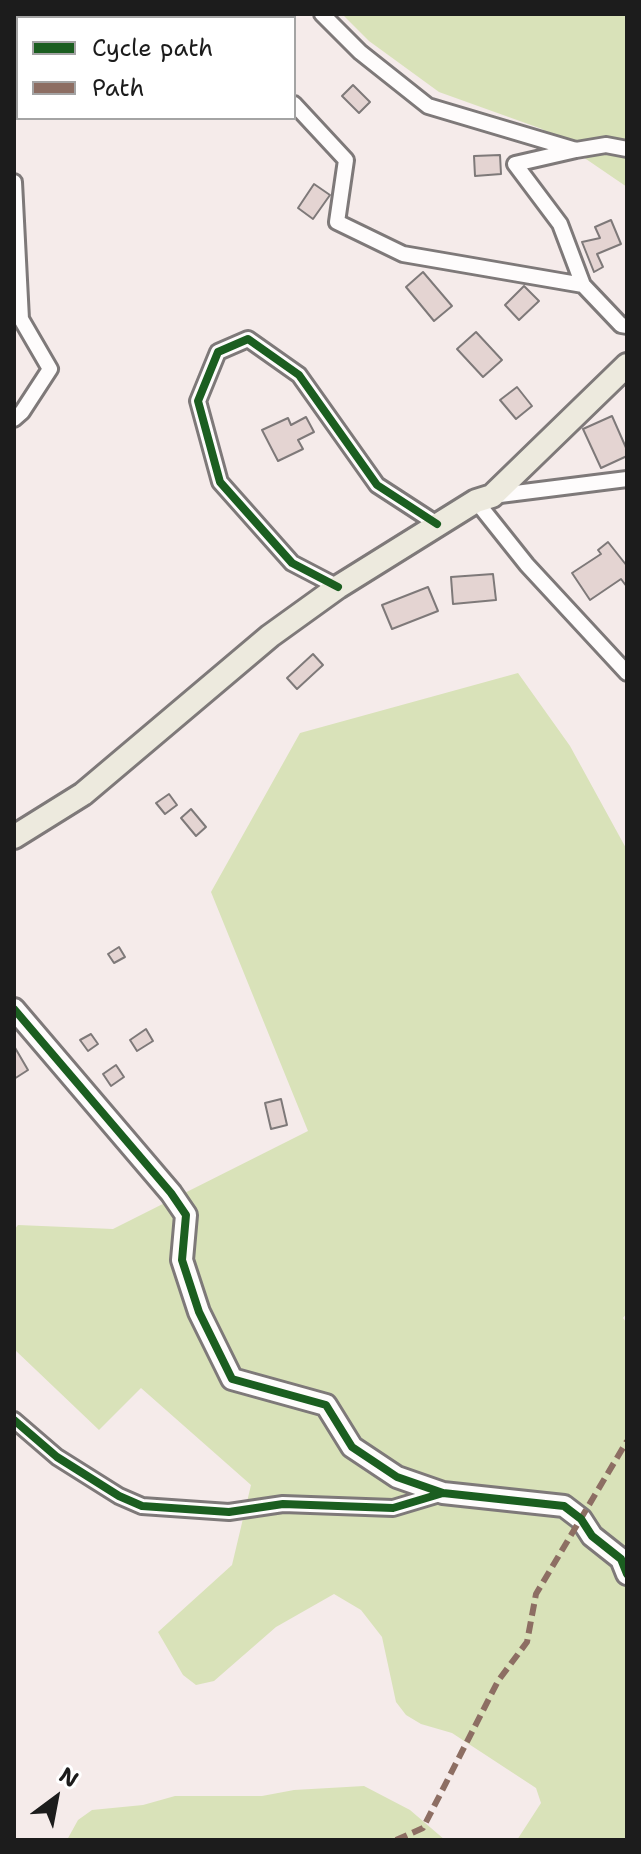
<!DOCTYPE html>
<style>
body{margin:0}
#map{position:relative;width:641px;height:1854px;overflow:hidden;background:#f5ebea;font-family:"Shantell Sans",sans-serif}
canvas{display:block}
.frame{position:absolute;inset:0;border:16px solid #1c1c1c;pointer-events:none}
.legend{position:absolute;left:16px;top:16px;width:280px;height:104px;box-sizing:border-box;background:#fff;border:2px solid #a4a4a4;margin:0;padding:10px 14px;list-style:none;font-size:24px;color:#1c1c1c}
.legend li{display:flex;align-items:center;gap:16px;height:40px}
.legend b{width:40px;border:2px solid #a4a4a4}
.north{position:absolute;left:16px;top:1758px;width:80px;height:80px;-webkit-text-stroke:6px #fff;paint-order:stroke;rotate:32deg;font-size:22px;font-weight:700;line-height:32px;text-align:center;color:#1c1c1c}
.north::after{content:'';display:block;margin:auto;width:28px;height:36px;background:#1c1c1c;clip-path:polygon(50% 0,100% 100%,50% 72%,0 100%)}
</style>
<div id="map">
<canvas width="641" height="1854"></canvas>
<div class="frame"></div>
<ul class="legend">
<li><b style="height:10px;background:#1b5e20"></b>Cycle path</li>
<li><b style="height:10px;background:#8d6e63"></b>Path</li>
</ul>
<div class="north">N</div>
</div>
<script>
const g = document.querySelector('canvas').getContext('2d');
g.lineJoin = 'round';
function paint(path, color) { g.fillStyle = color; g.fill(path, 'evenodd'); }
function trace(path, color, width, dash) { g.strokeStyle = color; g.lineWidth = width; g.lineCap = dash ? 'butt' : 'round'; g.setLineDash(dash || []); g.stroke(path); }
paint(new Path2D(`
 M342,14H627V187L542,129L439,92L369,41Z
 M518,673L570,746L627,850V1313L623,1318L627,1323V1840H517L541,1803L536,1788L452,1733L421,1724L406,1715L396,1702L382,1637L361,1610L334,1594L276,1627L214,1681L196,1685L183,1675L158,1632L232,1565L251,1485L141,1388L99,1430L14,1349V1230L18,1225L113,1229L308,1131L211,892L300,733Z
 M364,1786L410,1810L445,1840H67L78,1820L92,1810L143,1805L175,1796H262L294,1790Z`), '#d9e2b9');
const building = new Path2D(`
 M353,85L370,102L359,113L342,96Z
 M500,155L501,174L475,176L474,156Z
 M314,184L330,195L313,219L298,208Z
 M611,220L621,244L597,254L603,267L594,272L582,242L600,238L595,227Z
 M423,272L452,306L434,321L406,287Z
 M524,286L539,301L519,320L505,305Z
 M476,332L502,360L483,377L457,349Z
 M517,387L532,406L516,419L500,400Z
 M612,416L627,450V456L601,468L583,429Z
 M306,417L314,432L298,440L303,449L278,461L262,430L288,418L291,425Z
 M608,542L627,566V587L621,579L590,600L572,573L601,554L598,550Z
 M493,574L496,600L453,604L451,577Z
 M428,587L438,611L392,629L382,605Z
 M313,654L323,665L297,689L287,678Z
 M169,794L177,805L165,814L156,803Z
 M191,809L206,827L196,836L181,818Z
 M119,947L125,957L114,963L108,954Z
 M146,1029L153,1041L137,1051L130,1040Z
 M91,1034L98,1044L88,1051L80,1040Z
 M14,1046L28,1070L14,1079Z
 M116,1065L124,1077L111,1086L103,1074Z
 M281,1099L287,1125L271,1129L265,1103Z`);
paint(building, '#e4d4d2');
trace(building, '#7e7979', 2);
const street = new Path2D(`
 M181,14L186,18
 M322,14L360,52L428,106L576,150L606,145L627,149
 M294,104L346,160L337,222L403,254L583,285
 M576,150L515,164L560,224L583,285L621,325L627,326
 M14,182L21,319L50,369L22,412L14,419
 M492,496L627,479
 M476,501L527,565L627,673
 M338,587L292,563L220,482L198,401L218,352L248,339L299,375L377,485L437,524
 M14,1420L57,1457L119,1496L142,1506L229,1512L283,1504L393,1508L443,1493`);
const secondary = new Path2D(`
 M14,1009L171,1193L186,1215L182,1260L199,1312L232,1379L326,1405L352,1447L397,1477L443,1493L564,1506L581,1519L592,1536L621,1559L627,1574`);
const primary = new Path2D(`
 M14,837L83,794L270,636L338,587L476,501L492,496L627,365`);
trace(street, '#7e7979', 20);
trace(secondary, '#7e7979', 26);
trace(primary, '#7e7979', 28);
trace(street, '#fefcfc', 14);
trace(secondary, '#fefcfc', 20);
trace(primary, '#edeade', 22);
trace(new Path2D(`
 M396,1840L423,1828L498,1681L527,1642L536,1594L627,1441`), '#8d6e63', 6, [12, 6]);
trace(new Path2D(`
 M338,587L292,563L220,482L198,401L218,352L248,339L299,375L377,485L437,524
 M14,1009L171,1193L186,1215L182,1260L199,1312L232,1379L326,1405L352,1447L397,1477L443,1493L564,1506L581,1519L592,1536L621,1559L627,1574
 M14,1420L57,1457L119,1496L142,1506L229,1512L283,1504L393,1508L443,1493`), '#1b5e20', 8);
</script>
